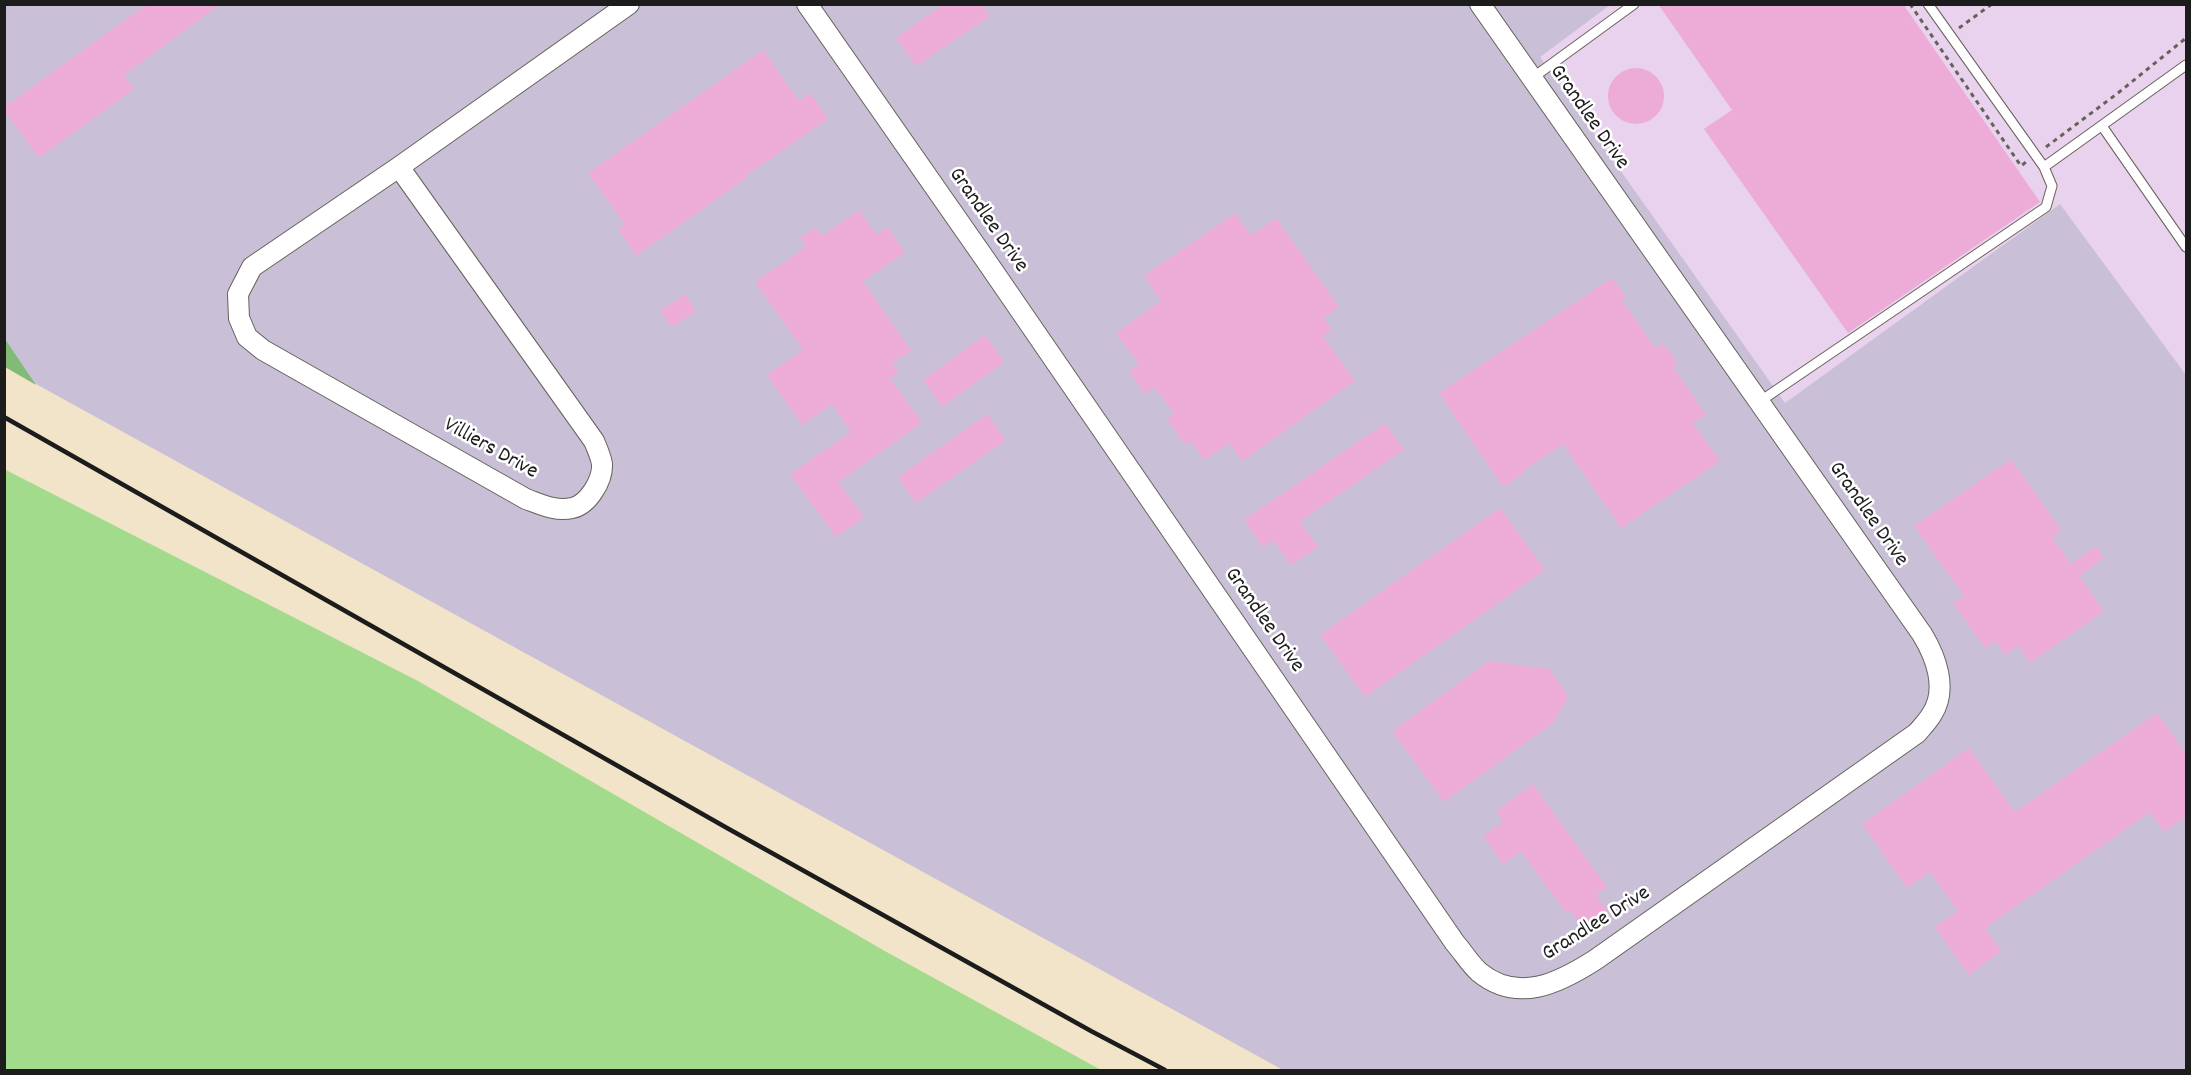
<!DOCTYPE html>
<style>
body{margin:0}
#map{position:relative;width:2191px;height:1075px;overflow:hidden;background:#f1e4c9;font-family:Dekko,sans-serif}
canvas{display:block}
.frame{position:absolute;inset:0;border:6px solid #1c1c1c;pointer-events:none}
</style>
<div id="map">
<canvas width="2191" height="1075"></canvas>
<div class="frame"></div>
</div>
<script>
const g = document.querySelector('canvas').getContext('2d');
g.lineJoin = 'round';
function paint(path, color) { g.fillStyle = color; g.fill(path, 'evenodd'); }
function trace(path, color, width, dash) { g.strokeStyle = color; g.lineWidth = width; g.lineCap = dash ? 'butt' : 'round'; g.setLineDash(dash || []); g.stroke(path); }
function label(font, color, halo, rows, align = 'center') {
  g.font = font + ' Dekko,sans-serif'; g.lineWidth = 5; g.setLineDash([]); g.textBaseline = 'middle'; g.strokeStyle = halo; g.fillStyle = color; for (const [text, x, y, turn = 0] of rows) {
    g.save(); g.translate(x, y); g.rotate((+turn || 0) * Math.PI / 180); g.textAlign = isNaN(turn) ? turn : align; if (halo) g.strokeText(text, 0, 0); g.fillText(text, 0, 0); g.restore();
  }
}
paint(new Path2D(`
 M1610,5H2186V375L2060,204L1785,404L1539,57Z`), '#e9d2ed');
paint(new Path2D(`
 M5,5H1610L1540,57L1785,403L2060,204L2186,375V1070H1283L5,367Z`), '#c9bfd7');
paint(new Path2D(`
 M4,469L418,681L883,950L1101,1070H5Z`), '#a3db8c');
paint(new Path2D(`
 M4,339H5L36,385L5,367Z`), '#82bb78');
paint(new Path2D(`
 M147,4H221L124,75L134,89L39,158L4,110V107Z
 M944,4H982L990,16L916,66L896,38Z
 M1658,4H1903L2040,202L1848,333L1704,129L1732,110Z
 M763,50L799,101L810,93L828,119L747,175L748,177L636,256L618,229L625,225L588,173Z
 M1608 96a28 28 0 1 1 56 0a28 28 0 1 1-56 0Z
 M859,210L876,235L887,227L905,252L863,281L911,351L892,363L899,372L890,378L922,423L838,482L864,517L836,537L790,474L851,432L832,404L802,425L767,375L803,350L755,282L806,247L800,238L816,227L822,236Z
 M1235,213L1251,235L1276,218L1339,307L1324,317L1332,330L1323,336L1355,381L1242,461L1229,443L1204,460L1191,441L1185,445L1167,419L1174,414L1155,387L1145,394L1129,371L1139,364L1116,333L1161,301L1144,276Z
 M1612,278L1626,297L1622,300L1656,349L1663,343L1678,364L1673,367L1706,415L1693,423L1720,461L1621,528L1563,444L1523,471L1524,473L1503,487L1439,393Z
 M685,294L696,311L672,327L660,311Z
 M985,335L1004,362L942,407L923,380Z
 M987,414L1006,440L916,503L898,477Z
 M1385,423L1404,450L1300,521L1318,547L1291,565L1273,540L1263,547L1244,520Z
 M2011,459L2061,530L2052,537L2071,564L2096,546L2104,558L2079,576L2104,611L2030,663L2019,646L2005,655L1995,641L1985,648L1953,603L1964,596L1914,526Z
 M1500,508L1545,570L1365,697L1320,635Z
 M1489,661L1550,669L1568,697L1553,723L1444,802L1392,731Z
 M2157,713L2187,755V816L2164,832L2150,812L1985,928L2001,951L1969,975L1935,927L1958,911L1930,872L1907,888L1862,824L1969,748L2015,812Z
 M1533,784L1607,887L1596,895L1608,912L1584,929L1570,910L1566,913L1521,851L1503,864L1483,836L1503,822L1496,811Z`), '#edabd7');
const service = new Path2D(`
 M1531,79L1634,4
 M2102,126L2186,247
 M2044,167L2186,65
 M1759,402L2046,207L2052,186L2044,167L1928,4`);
const minor = new Path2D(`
 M807,4L987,262L1455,943C1463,952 1470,964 1479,972C1518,1004 1559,983 1595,960L1917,733C1922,727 1928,721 1932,714C1948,689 1936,657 1922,634L1480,4
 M399,167L594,441C597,448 601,457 602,464C603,480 588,505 572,508C556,512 540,504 526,499L263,350L247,337L239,318L238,294L252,267L399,167L629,4`);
trace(service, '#676259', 11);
trace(minor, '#676259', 22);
trace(new Path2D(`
 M1910,4L2021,166L2026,162
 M1959,28L1992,4
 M2046,147L2118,93L2186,38`), '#676259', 3, [4.5, 4.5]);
trace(service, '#fff', 9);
trace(minor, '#fff', 20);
trace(new Path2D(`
 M4,417L727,828L1091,1031L1165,1070`), '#1c1c1c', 4.5);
label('22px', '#1c1c1c', '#fff', [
 ["Grandlee Drive",1588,118,55],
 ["Grandlee Drive",987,221,55],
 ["Villiers Drive",490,450,29],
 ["Grandlee Drive",1867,515,55],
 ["Grandlee Drive",1263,621,55],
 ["Grandlee Drive",1597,925,-32]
]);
</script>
